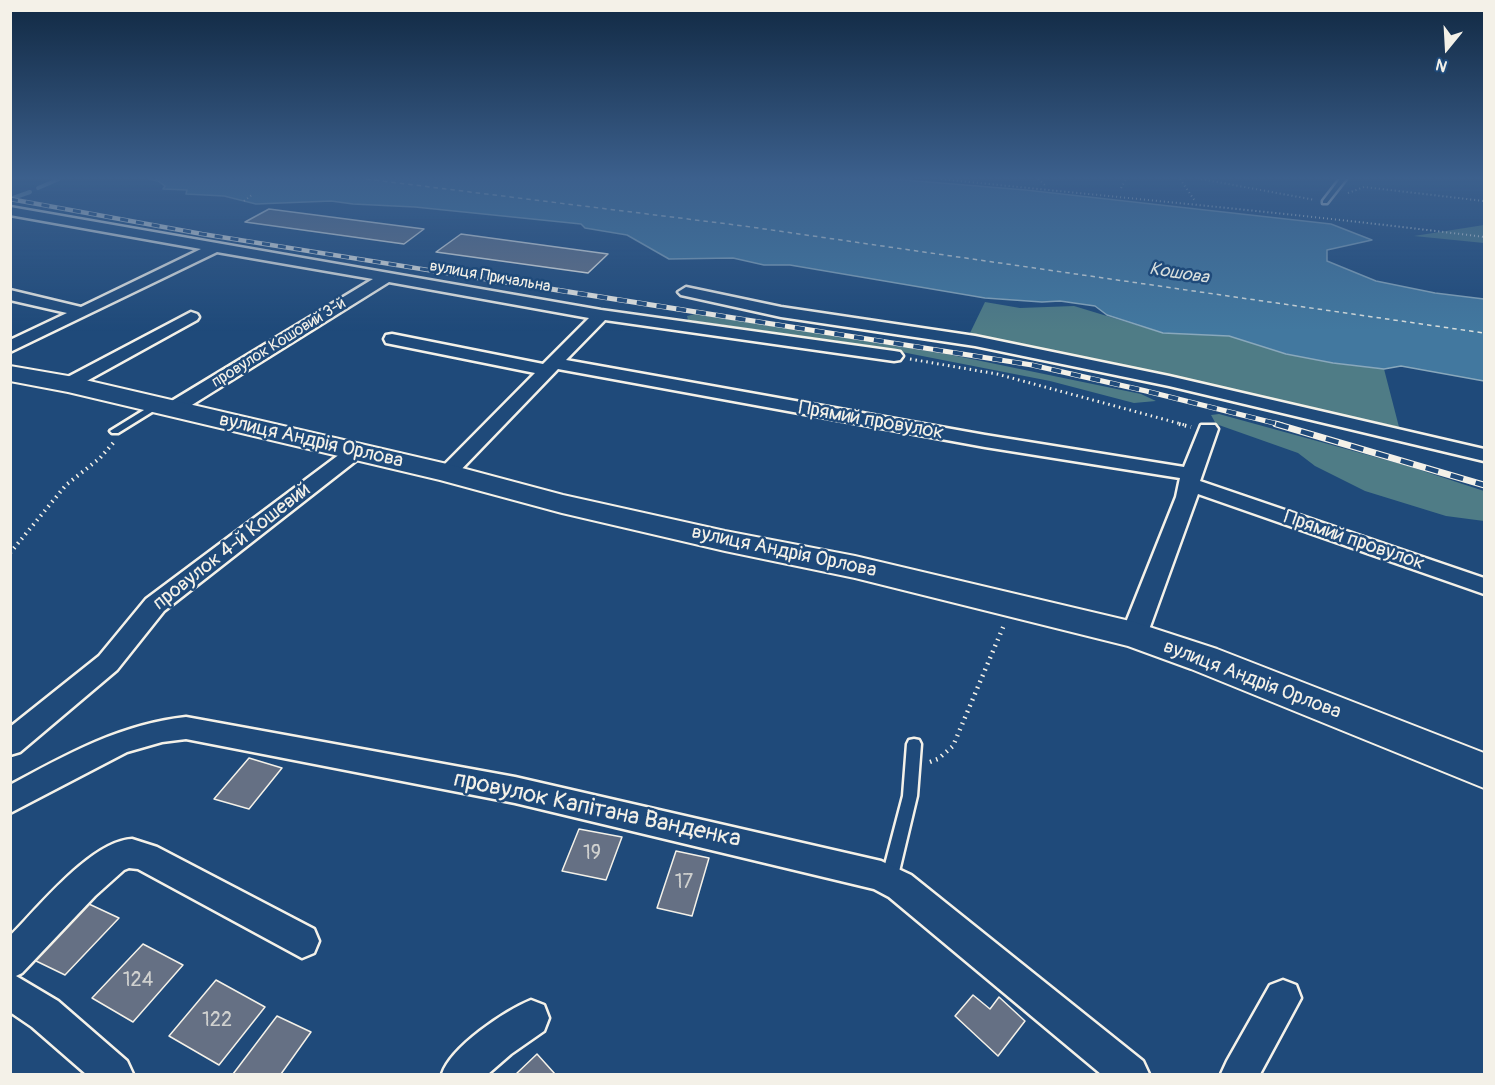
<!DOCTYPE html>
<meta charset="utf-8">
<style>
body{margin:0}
#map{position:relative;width:1495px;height:1085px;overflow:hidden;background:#1f4a7a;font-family:Pangolin,sans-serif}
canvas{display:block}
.frame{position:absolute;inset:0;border:12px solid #f4f1e8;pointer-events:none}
.north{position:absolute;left:1417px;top:18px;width:60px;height:60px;-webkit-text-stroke:4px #1f4a7a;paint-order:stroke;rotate:198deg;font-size:16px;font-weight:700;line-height:24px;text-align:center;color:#f4f1e8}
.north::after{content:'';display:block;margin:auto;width:21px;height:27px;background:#f4f1e8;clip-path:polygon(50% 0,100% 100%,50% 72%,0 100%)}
</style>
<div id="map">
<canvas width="1495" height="1085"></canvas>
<div class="frame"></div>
<div class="north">N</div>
</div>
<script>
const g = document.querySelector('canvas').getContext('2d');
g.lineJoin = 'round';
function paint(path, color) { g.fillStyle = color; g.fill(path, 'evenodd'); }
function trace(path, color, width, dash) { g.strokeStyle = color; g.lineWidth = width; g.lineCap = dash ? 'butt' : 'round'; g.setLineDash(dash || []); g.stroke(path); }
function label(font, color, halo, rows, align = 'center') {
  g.font = font + ' Pangolin,sans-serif'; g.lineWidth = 5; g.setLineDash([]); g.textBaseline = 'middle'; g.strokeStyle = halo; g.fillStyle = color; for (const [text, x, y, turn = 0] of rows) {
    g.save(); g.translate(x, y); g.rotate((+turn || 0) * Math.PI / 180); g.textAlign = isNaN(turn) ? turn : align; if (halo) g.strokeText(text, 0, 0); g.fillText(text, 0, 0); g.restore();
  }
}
paint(new Path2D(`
 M1484,225V243L1414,236Z
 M985,302L1020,308L1074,306L1163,333L1230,336L1286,354L1333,363L1384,369L1399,427L970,333Z
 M695,314L952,355L1141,394L1156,401L1134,403L1050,381L871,346L688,320L687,316Z
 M1219,414L1408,466L1484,491V521L1446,516L1365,491L1315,466L1298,453L1216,424L1211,415Z`), '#4f7c86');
const water = new Path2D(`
 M149,179H893L1026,190L1331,224L1372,240L1327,250V261L1376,281L1435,293L1484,299V381L1401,366L1384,369L1333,363L1286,354L1229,336L1163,333L1107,315L1095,306L1060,301L1042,302L985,298L790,265H764L733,258L669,259L627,235L585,228L581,224L415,207L353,204L331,201L256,204L224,196L186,194L187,190L163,189L165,186L158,181Z`);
paint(water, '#42789f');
trace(water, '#89a8bc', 1.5);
trace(new Path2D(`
 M38,188L59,179
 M10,199L30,192`), '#89a8bc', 4);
trace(new Path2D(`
 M366,179L744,226L1484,333`), '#d9dfdd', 1.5, [4.5, 4]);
const building = new Path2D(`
 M269,209L424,229L404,244L245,222Z
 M461,234L608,254L588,273L436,252Z
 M249,758L282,768L249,809L214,799Z
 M579,829L622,837L606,880L562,871Z
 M676,851L709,858L692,916L657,908Z
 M89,904L119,918L65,975L34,960Z
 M143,944L183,965L133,1022L92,998Z
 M216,980L265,1007L219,1065L169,1036Z
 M973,995L990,1009L999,997L1025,1021L998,1056L955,1016Z
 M277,1016L311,1032L281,1074H233Z
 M537,1054L555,1074H516Z`);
paint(building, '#657084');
trace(building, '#f4f1e8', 1.5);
const lane = new Path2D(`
 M1340,179H1346L1327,203H1323V201Z
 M157,402L160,403V407L118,433H112L110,431Z
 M914,739L919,740L921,744L917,796L897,880L894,885L889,887L884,885L881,880L903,796L907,744L909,740Z`);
const street = new Path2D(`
 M10,207L601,310L894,351L900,352L903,356L900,360L894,361L605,320L566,360L985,435L1184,467L1201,425H1215L1218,429L1200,481L1484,578V594L1198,494L1147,635L1143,642L1134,644L1125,642L1121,635L1176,497L1180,478L985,447L558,369L454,477L447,479L440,477L437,473L440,469L535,373L386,343L384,339L386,335L392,334L543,364L589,318L389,282L179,413H165L163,409L165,405L373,279L217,252L10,352V340L67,313L10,300V290L81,307L201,249L10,215Z
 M686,287L781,307L975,336L1169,376L1484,449V461L1169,386L975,346L781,317L681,295L678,292Z
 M191,312L197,314L199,317L197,320L74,388H62L59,384L62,380Z
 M355,446L362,448L365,452L362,456L164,611L117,670L20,752L10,755V727L99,656L146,599L348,448Z
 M186,717L515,777L881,861L911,875L1143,1061L1149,1074H1101L889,897L874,889L515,803L186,739L162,742L127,752L10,813V785C67,754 121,724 186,717Z
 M132,839L157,847L314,929L319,941L314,953L302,958L138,869L129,868L124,870L95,896L22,973L16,976L58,1001L127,1061L133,1074H86L32,1027L10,1012V936C38,908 91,841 132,839Z
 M1283,980L1296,985L1301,998L1260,1074H1221L1227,1061L1270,985Z
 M531,1000L544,1005L549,1018L544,1031L511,1054L488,1074H442C451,1047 504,1011 531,1000Z`);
const secondary = new Path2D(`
 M10,366L68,376L447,464L563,495L725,531L855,556L1134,622L1217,649L1484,753V788L1191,669L1128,646L855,578L725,551L562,513L440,480L68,392L10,381Z`);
trace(lane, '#f4f1e8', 5);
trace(street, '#f4f1e8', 5);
trace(secondary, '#f4f1e8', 4);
trace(new Path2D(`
 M941,179C1122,198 1304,214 1484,237
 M1038,179L1045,185
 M1180,179L1195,201
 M1201,179L1315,200
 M1121,188L1126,179
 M1348,193L1364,187L1484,201
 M244,201L253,194`), '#f4f1e8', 2, [1, 3]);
trace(new Path2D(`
 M910,359L997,374L1185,425`), '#f4f1e8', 3, [1.5, 4]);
trace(new Path2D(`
 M1179,424L1191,427
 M10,553L66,485L100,458L114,442`), '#f4f1e8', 4, [1.5, 4.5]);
trace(new Path2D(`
 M930,762L938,759L953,746L1004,625`), '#f4f1e8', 4.5, [1.5, 5]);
paint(lane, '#1f4a7a');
paint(street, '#1f4a7a');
paint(secondary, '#1f4a7a');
const railFar2 = new Path2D(`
 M10,199L202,234L547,289`);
const railFar1 = new Path2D(`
 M538,287L1032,365L1146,391L1282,425`);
const rail = new Path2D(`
 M1276,424L1484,485`);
trace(railFar2, '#f4f1e8', 4.5);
trace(railFar1, '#f4f1e8', 5);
trace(rail, '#f4f1e8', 7);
trace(railFar2, '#1f4a7a', 3, [8]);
trace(railFar1, '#1f4a7a', 4, [10]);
trace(rail, '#1f4a7a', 4.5, [13]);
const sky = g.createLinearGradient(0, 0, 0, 331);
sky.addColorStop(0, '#112943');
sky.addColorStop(0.54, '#3c608d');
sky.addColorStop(1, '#3c608d00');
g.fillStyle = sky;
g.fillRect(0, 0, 1495, 331);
label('16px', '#f4f1e8', '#1f4a7a', [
 ["вулиця Причальна",490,277,10],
 ["провулок Кошовий 3-й",279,343,-32]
]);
label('italic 18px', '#d9dfdd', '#1f4a7a', [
 ["Кошова",1179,274,9]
]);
label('20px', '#f4f1e8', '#1f4a7a', [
 ["Прямий провулок",871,421,10],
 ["вулиця Андрія Орлова",311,441,13],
 ["Прямий провулок",1354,541,19],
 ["провулок 4-й Кошевий",232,547,-38],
 ["вулиця Андрія Орлова",784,552,12],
 ["вулиця Андрія Орлова",1252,680,21]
]);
label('20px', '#d0d1cf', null, [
 ["19",592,854],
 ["17",684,883],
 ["124",138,981],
 ["122",217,1021]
]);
label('24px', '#f4f1e8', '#1f4a7a', [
 ["провулок Капітана Ванденка",597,810,12]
]);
</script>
